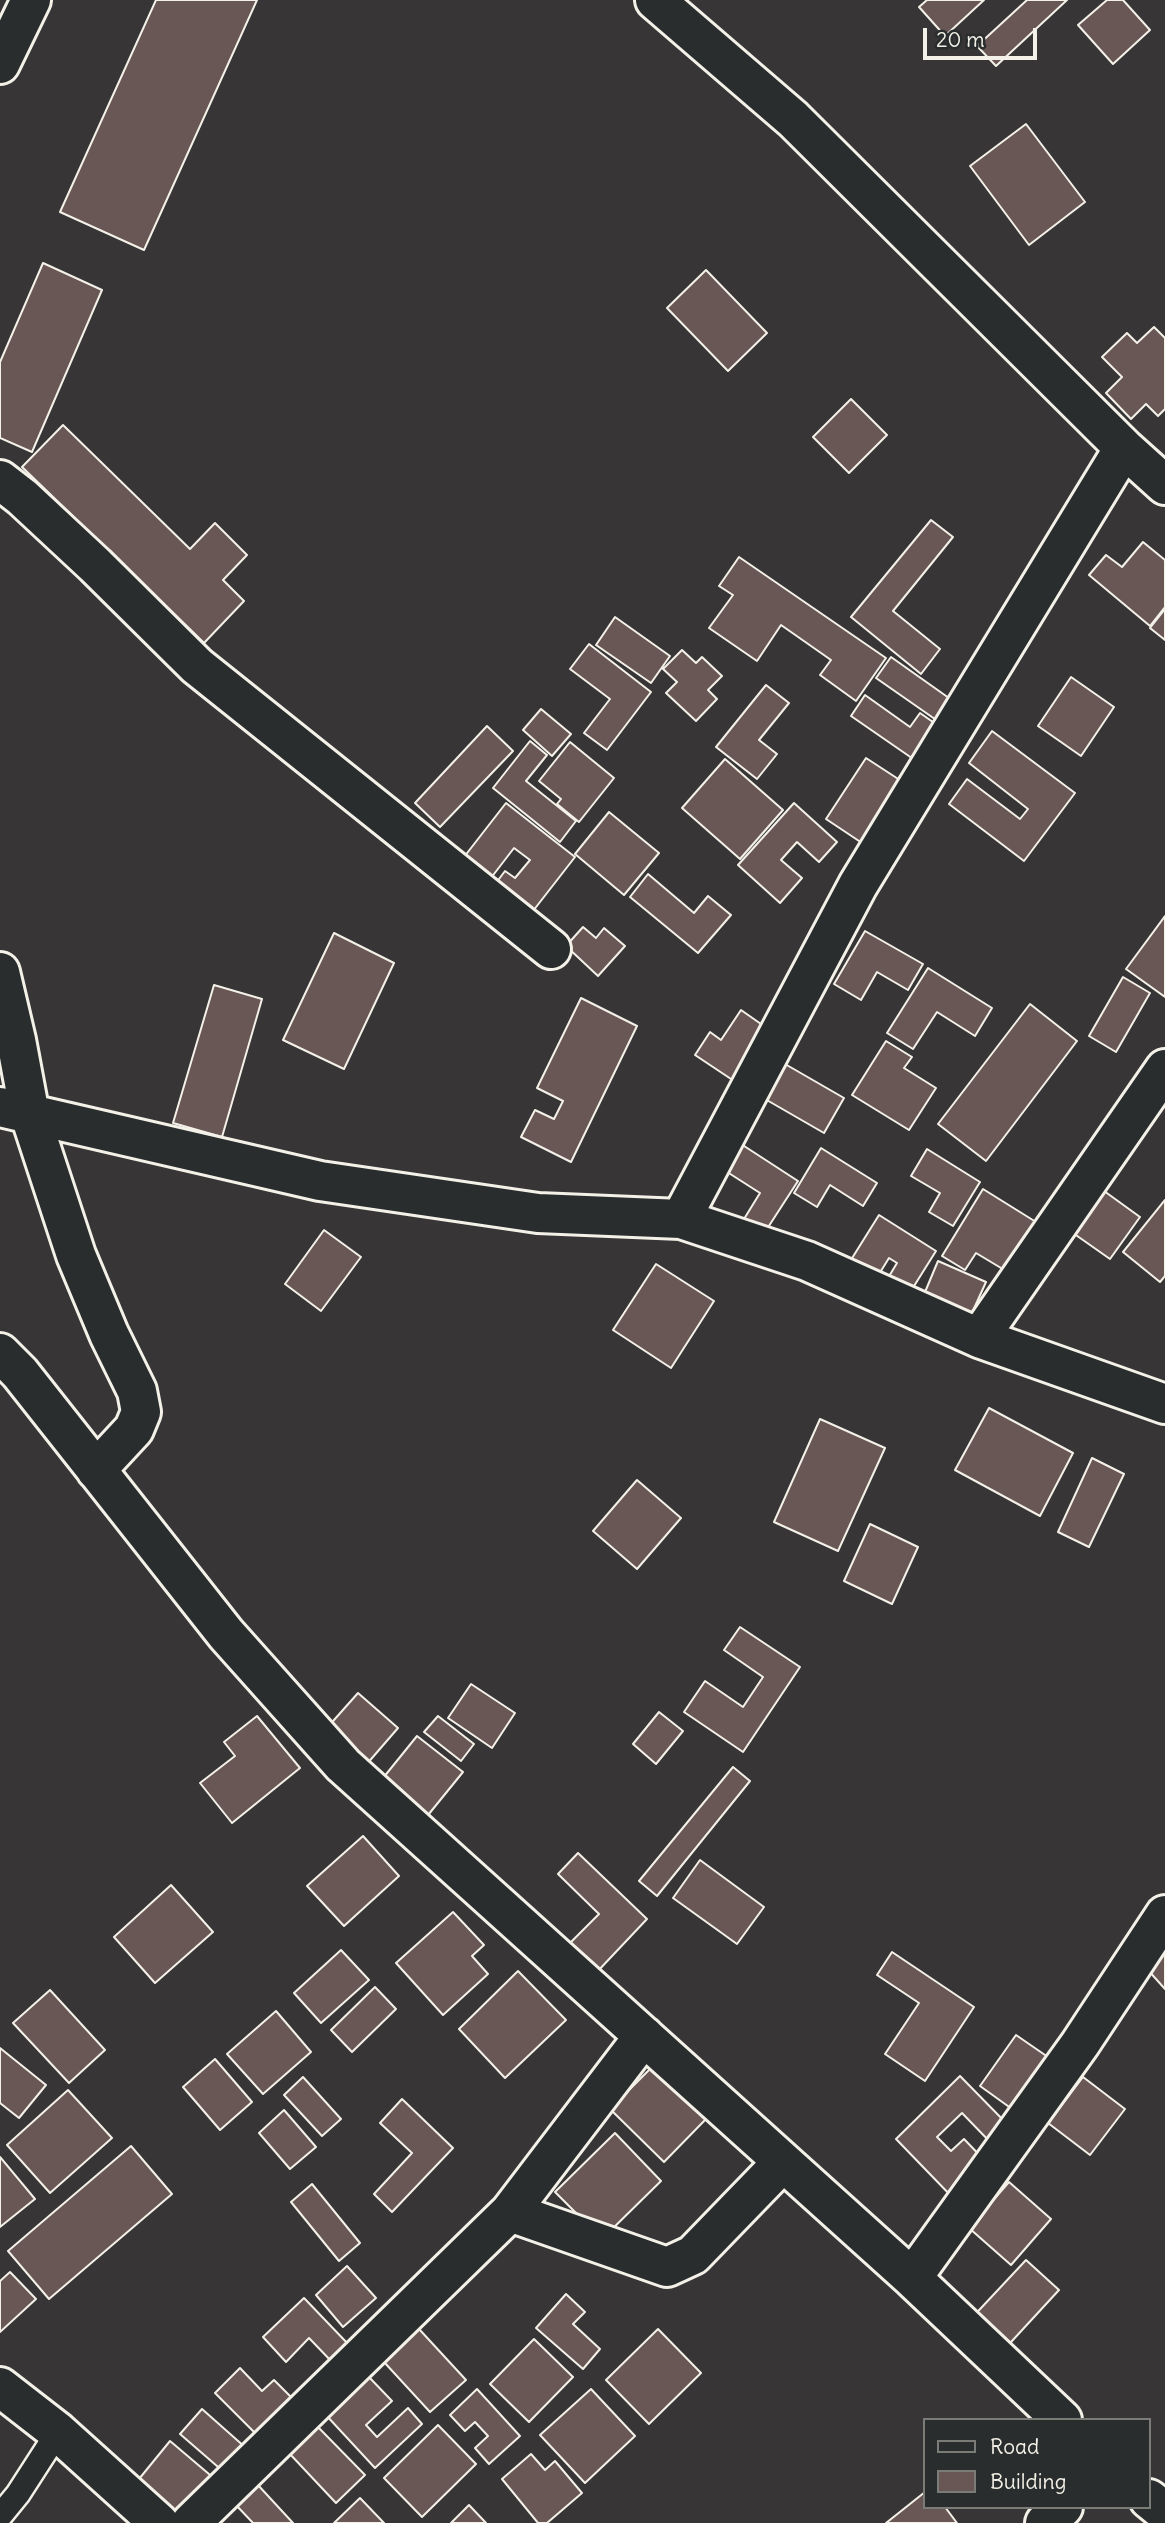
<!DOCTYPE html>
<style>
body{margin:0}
#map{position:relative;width:1165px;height:2523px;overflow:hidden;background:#373536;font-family:Delius,sans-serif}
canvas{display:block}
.legend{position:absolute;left:923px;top:2418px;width:228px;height:91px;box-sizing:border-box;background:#2a2d2e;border:2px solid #7b7b78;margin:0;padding:9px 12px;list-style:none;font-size:21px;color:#f4f1e8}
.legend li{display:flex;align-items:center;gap:14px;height:35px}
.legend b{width:35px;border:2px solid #7b7b78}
.scale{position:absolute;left:923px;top:28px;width:114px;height:32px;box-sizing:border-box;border:4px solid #f4f1e8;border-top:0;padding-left:9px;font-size:21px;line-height:24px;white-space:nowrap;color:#f4f1e8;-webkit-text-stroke:5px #2a2d2e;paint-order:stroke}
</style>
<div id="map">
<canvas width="1165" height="2523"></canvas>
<ul class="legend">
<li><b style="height:9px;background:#2a2d2e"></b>Road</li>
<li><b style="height:19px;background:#695756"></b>Building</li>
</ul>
<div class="scale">20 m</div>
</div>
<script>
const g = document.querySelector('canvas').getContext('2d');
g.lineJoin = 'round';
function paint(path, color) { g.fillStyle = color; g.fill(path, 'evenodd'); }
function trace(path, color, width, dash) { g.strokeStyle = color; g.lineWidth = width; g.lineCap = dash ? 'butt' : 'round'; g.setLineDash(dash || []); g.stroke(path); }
const building = new Path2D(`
 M156,0H257L144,250L60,212Z
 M927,0H984L945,36L919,7Z
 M1027,0H1067L996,66L977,46Z
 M1107,0H1123L1150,30L1113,64L1078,25Z
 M1026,124L1085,202L1029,245L970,166Z
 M43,263L102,290L32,452L0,438V362Z
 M706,270L767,333L728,371L667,308Z
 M1154,327L1165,338V409L1158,416L1146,404L1131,419L1106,393L1122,377L1102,357L1127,333L1137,343Z
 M851,399L887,435L849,473L813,437Z
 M63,425L190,549L215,523L247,555L223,580L244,601L204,643L22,467Z
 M931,520L953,537L893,611L940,649L921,674L851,617Z
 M1143,542L1165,560V607L1150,626L1089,575L1106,555L1122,567Z
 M739,557L886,658L856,701L820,675L831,660L781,625L757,661L709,628L733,595L719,586Z
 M1165,609V640L1150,628Z
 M615,617L670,656L651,683L596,645Z
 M589,644L651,692L607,750L584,733L610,699L570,669Z
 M682,650L696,663L702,657L722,676L708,690L717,699L696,721L666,693L677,682L663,669Z
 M891,657L956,703L942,724L876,678Z
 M1071,677L1114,707L1081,756L1038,726Z
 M766,685L789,703L759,740L777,754L757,779L716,747Z
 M865,695L910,727L920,713L943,729L919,763L851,716Z
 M541,709L571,734L552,756L523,730Z
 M487,726L513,751L440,827L415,803Z
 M992,731L1075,793L1024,861L949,804L967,779L1020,819L1028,809L969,763Z
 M530,741L547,755L526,781L576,821L560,842L493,788Z
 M570,742L614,778L579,822L557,804L561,799L539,781Z
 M866,758L909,786L868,847L826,819Z
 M725,759L783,810L740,859L682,808Z
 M506,803L575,857L526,920L490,891L505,871L515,878L530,860L514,848L484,887L457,866Z
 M794,803L837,842L819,862L797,842L781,860L802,878L780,903L738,865Z
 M609,812L659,853L624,895L575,854Z
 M648,874L694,913L708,896L731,915L698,953L630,897Z
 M1165,916V997L1126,969Z
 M583,927L596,938L604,928L625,946L598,976L566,946Z
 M865,931L923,964L908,990L877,972L861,1000L834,984Z
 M334,933L394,963L344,1069L283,1040Z
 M928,968L992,1008L975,1036L937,1012L913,1049L887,1033Z
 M1123,977L1150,993L1116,1052L1089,1036Z
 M214,985L262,999L222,1137L173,1123Z
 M581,998L637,1026L571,1162L521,1137L535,1110L554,1119L563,1101L537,1088Z
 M1030,1004L1077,1041L986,1161L938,1124Z
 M741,1010L771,1031L737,1083L695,1055L710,1032L721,1040Z
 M886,1041L912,1057L904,1068L936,1088L909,1130L852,1095Z
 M785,1064L844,1098L824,1133L765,1099Z
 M741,1144L798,1181L765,1232L744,1219L760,1193L724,1170Z
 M821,1148L877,1183L863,1206L830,1185L817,1207L794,1193Z
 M927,1149L980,1182L953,1226L929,1212L940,1193L911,1176Z
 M1093,1183L1140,1217L1110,1259L1063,1226Z
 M983,1189L1036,1222L1006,1271L976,1253L965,1270L942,1256Z
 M1165,1200V1276L1160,1282L1123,1252Z
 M879,1215L936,1251L904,1302L882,1288L897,1263L889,1258L871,1287L844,1271Z
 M324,1230L361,1257L321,1311L285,1284Z
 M938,1261L986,1282L967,1324L920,1304Z
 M656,1264L714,1301L671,1368L613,1330Z
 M989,1408L1073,1453L1040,1516L955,1470Z
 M820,1419L885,1448L838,1551L774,1522Z
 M1092,1458L1124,1474L1089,1547L1058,1532Z
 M637,1480L681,1518L637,1569L593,1531Z
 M870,1524L918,1547L892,1604L844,1581Z
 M740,1627L800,1667L743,1752L684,1712L705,1681L743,1707L763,1677L724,1650Z
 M471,1684L515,1713L492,1748L448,1718Z
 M358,1693L398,1728L366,1765L326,1729Z
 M659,1712L683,1731L656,1764L633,1744Z
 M257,1716L300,1768L232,1823L200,1783L235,1756L224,1742Z
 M438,1716L474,1744L461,1761L424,1732Z
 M417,1736L463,1772L424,1820L379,1783Z
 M733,1767L750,1781L657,1896L639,1881Z
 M363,1836L399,1876L344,1926L307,1886Z
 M578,1853L647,1919L596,1973L567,1946L599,1914L558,1874Z
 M700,1860L764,1907L737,1944L673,1898Z
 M171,1885L213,1932L155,1983L114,1937Z
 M453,1912L484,1945L472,1956L488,1974L443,2015L396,1963Z
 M1165,1936V1989L1139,1960Z
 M341,1950L369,1980L321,2023L294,1993Z
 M892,1952L974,2007L925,2081L885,2054L919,2003L877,1975Z
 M518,1971L566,2020L505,2078L459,2029Z
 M375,1987L396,2009L352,2052L331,2030Z
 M50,1990L105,2050L69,2083L13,2023Z
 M276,2011L311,2052L263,2094L227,2054Z
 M1016,2035L1061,2066L1012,2109L980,2086Z
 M0,2048L46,2085L19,2118L0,2103Z
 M215,2059L252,2102L220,2130L183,2087Z
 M652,2067L706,2119L664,2162L610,2109Z
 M960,2076L1010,2127L992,2144L962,2113L937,2137L951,2151L964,2139L990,2166L955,2200L896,2139Z
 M303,2077L341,2119L322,2136L284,2095Z
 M1083,2077L1125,2109L1090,2155L1048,2123Z
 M68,2090L112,2138L50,2193L7,2145Z
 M402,2099L453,2148L392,2212L374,2194L412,2153L380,2123Z
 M284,2110L316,2147L290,2169L259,2133Z
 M615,2133L661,2181L602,2239L555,2192Z
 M131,2146L172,2194L49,2299L8,2251Z
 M0,2157L35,2199L0,2227Z
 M1009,2182L1051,2219L1011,2265L969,2228Z
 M312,2184L360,2243L339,2261L291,2202Z
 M1026,2260L1059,2290L1000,2354L967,2323Z
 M347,2266L376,2298L343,2327L316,2295Z
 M10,2272L36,2299L0,2332V2281Z
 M566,2294L585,2312L573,2324L600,2349L583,2369L536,2328Z
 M304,2298L350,2346L333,2363L309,2338L286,2362L263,2337Z
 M419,2329L466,2380L430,2412L384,2362Z
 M658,2329L701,2373L649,2424L606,2380Z
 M534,2339L573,2377L529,2422L490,2384Z
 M240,2368L262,2391L274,2380L301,2407L265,2443L215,2393Z
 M367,2375L392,2401L366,2425L377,2437L408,2408L422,2424L375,2468L325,2414Z
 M477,2389L520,2436L489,2464L475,2448L488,2436L475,2422L465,2431L450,2415Z
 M591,2389L635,2436L585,2483L540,2435Z
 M202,2409L246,2448L225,2473L180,2434Z
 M316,2425L365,2475L336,2503L288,2452Z
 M438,2425L476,2464L422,2517L384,2478Z
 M170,2441L216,2480L184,2518L139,2479Z
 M531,2454L545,2470L555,2461L582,2493L547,2523H538L502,2479Z
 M257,2484L293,2523H253L235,2504Z
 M925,2492V2507H945L957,2523H886Z
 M360,2498L384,2523H334Z
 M469,2505L486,2523H451Z`);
paint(building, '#695756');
trace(building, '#f4f1e8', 2);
const lane = new Path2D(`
 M0,2516L18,2494L58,2432`);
const street = new Path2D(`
 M655,0L793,119L1124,448L1165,485
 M0,64L31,0
 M0,480L22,497L95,565L197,666L551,949
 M0,972L16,1040L30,1115L76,1255L109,1334L137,1391L141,1412L134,1429L96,1470
 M0,1107L320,1181L538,1213L681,1219L807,1261L979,1338L1165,1404
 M681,1219L858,885L1124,448
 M979,1338L1165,1069
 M0,1353L20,1373L226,1634L343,1765L912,2278L1062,2420
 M510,2212L667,2267L693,2255L783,2162
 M912,2278L1080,2044L1165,1915
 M0,2387L58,2432L159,2523
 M1149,2499L1165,2512
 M191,2523L510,2212L644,2036
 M1045,2523L1063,2507`);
trace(lane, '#f4f1e8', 28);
trace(street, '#f4f1e8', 44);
trace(lane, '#2a2d2e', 23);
trace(street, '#2a2d2e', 38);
</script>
